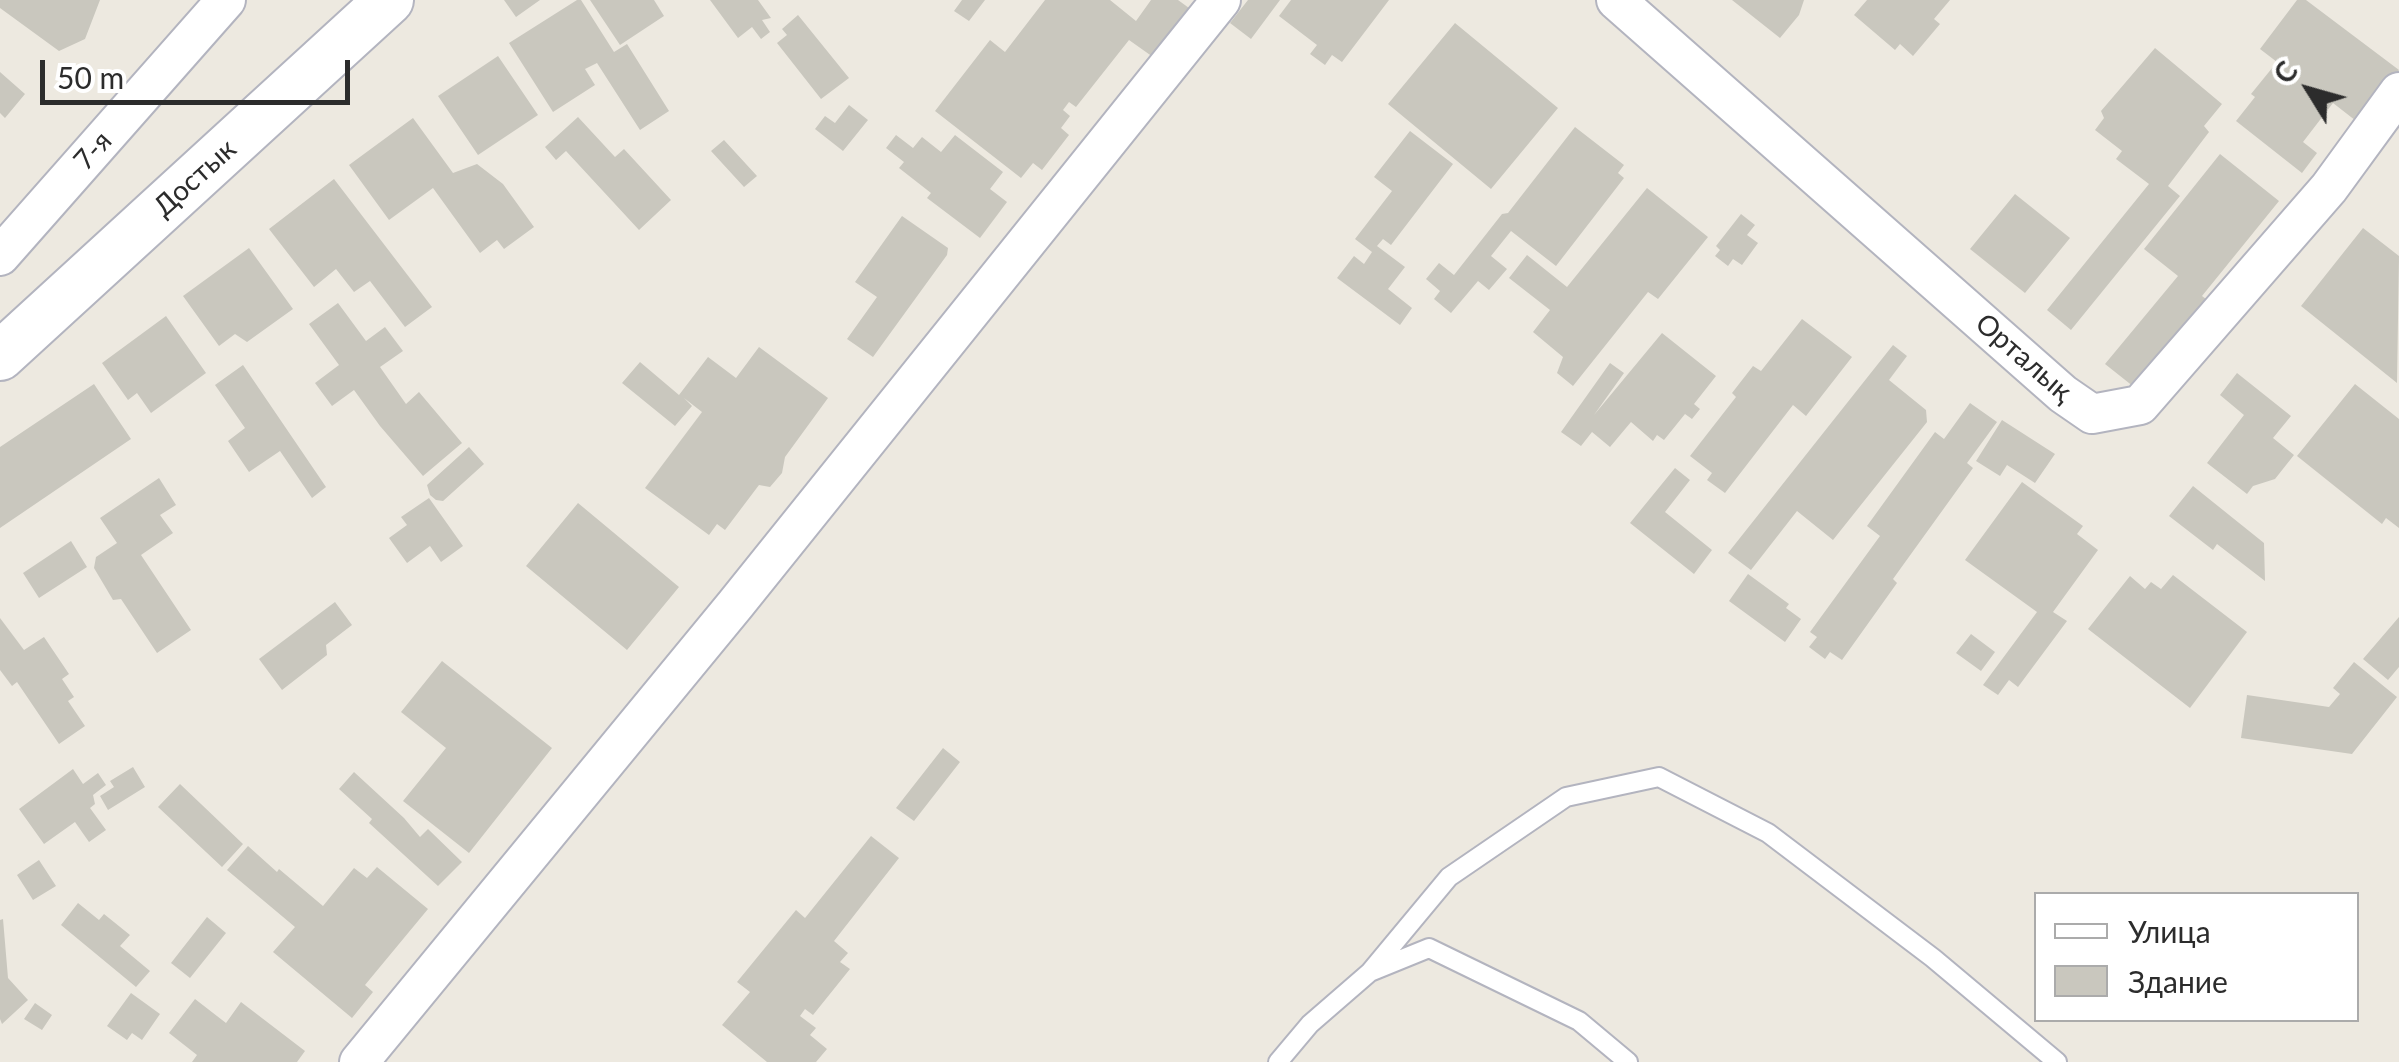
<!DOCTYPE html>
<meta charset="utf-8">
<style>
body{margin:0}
#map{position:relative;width:2399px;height:1062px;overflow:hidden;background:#ede9e0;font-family:Lato,sans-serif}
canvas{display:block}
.legend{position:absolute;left:2034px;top:892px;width:325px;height:130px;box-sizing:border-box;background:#fff;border:2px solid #ababab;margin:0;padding:12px 18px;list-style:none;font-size:30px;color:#2c2c2c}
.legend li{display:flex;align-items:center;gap:20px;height:50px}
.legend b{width:50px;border:2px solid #ababab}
.north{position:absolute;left:2259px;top:40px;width:100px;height:100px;-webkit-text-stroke:8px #fff;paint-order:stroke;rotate:307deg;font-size:28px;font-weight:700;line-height:40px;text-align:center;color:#2c2c2c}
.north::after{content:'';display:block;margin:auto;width:35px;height:45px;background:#2c2c2c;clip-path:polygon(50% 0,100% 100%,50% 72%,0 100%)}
.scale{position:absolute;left:40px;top:60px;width:310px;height:45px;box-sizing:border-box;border:5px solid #2c2c2c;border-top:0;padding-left:12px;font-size:30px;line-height:35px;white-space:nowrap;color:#2c2c2c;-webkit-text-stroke:8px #fff;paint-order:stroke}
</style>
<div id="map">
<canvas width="2399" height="1062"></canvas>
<ul class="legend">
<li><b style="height:12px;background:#fff"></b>Улица</li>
<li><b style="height:28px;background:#c9c7be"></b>Здание</li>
</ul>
<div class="north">С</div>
<div class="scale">50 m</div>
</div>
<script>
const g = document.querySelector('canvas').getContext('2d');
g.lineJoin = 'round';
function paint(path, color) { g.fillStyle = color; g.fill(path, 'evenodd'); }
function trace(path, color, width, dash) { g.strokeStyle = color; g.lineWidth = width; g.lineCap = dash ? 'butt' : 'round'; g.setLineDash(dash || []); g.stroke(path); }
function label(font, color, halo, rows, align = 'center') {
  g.font = font + ' Lato,sans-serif'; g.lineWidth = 10; g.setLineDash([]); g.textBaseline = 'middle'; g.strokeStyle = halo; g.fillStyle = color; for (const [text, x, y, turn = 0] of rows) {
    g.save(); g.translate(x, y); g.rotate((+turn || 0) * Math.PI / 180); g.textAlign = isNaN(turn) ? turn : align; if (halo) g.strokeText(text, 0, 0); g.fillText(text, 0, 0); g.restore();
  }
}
paint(new Path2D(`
 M0,0H100L85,39L59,51L0,8Z
 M504,0H540L516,17Z
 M577,0H581L614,52L627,44L669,111L640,130L597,63L585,69L595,85L553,112L509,43Z
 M590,0H654L664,16L620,45Z
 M710,0H758L771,18L762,20L770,32L761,39L752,27L738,38Z
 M962,0H985L969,21L954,11Z
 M1045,0H1110L1136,21L1151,0H1178L1189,8L1153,57L1129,40L1076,107L1069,102L1063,110L1070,116L1061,128L1069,135L1042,170L1033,163L1021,178L935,111L990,40L1005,52Z
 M1248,0H1280L1251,39L1230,23Z
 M1291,0H1389L1342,62L1332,55L1325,65L1310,54L1317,45L1279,16Z
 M1732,0H1804L1799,15L1780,38Z
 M1867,0H1950L1934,19L1940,24L1913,56L1900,44L1895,50L1854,15Z
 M2297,0H2306L2399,70L2360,124L2333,103L2303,142L2317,153L2302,173L2236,121L2255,97L2251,94L2277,62L2260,49Z
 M798,15L849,78L821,99L777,43L787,35L782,29Z
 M1455,23L1558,108L1491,189L1388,104Z
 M2155,48L2222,104L2204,126L2209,132L2168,186L2180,196L2071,330L2047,310L2149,184L2116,159L2122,151L2095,130L2104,118L2101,111Z
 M498,56L538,115L478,155L438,96Z
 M0,72L25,94L5,118L0,113Z
 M849,105L868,120L843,151L815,129L825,116L835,123Z
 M578,117L615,157L624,149L671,200L639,230L566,151L556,160L545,147Z
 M413,118L453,173L477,164L503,184L534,227L504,249L497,240L480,253L433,188L389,220L349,165Z
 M1575,127L1624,165L1618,173L1624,178L1556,266L1511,231L1491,256L1507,269L1489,290L1478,281L1451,313L1434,299L1440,291L1426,279L1439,263L1454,275L1502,214L1508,213Z
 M1410,131L1453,164L1391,245L1383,239L1377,246L1405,267L1388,289L1412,308L1400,325L1337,278L1354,256L1364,264L1372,252L1355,239L1392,191L1374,177Z
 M896,135L913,148L922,137L941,152L955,135L1003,172L990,189L1007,202L980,238L927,198L931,193L899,168L904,162L886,148Z
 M724,140L757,176L744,187L711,151Z
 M2220,154L2279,201L2202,296L2206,299L2134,387L2105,364L2178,276L2144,249Z
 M334,179L432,307L405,327L370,281L354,292L336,269L314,287L269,229Z
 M1647,188L1708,237L1658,299L1648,292L1573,386L1557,373L1563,357L1533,332L1550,310L1509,278L1527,255L1567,287Z
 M2015,194L2070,238L2025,293L1970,249Z
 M1741,214L1755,225L1747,235L1758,243L1742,265L1733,259L1728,266L1715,256L1720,250L1716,246Z
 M902,216L948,248L947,255L873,357L847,339L877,297L855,282Z
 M2363,228L2399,256L2397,383L2301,306Z
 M249,248L293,309L247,342L235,334L219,346L183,296Z
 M338,303L366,341L385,327L403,351L380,367L406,404L419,392L462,443L423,476L380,426L354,390L332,406L315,383L339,365L309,324Z
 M166,316L206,373L151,413L137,393L128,400L102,363Z
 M1802,319L1852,357L1806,416L1793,405L1725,493L1707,480L1712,473L1690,456L1736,397L1732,393L1753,366L1761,371Z
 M1662,333L1716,376L1694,404L1700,409L1692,419L1685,414L1664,440L1657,435L1653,441L1631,422L1610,447L1592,432L1581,446L1561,432L1610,363L1624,373L1594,415Z
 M1893,345L1907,356L1889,380L1926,410L1927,422L1833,540L1797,511L1751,570L1728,553Z
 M759,347L828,398L785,457L782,473L770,487L759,485L725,530L717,524L709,535L645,488L702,412L684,398L692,406L675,426L622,383L640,362L679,395L708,357L736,378Z
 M243,365L326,487L312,498L280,451L249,472L228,441L245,428L215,385Z
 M2237,373L2291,416L2273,438L2294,455L2275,479L2253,486L2247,494L2207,463L2244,415L2220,395Z
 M94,384L131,439L0,528V447Z
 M2355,384L2399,419V528L2386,518L2382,524L2297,456Z
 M1970,403L1997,422L1967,463L1973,468L1893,579L1897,583L1842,660L1830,652L1825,659L1809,647L1817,637L1810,632L1880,536L1867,526L1935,432L1944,439Z
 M2002,420L2055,454L2035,483L2007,465L2000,476L1976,461Z
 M469,447L484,464L443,501L436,500L430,495L427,485Z
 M1675,468L1690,480L1665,512L1712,550L1694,574L1630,523Z
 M159,478L176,505L160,515L173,533L141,555L191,630L157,653L121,599L113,600L94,568L96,557L117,543L100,518Z
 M2022,482L2083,526L2077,534L2098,550L2053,612L2067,621L2018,687L2009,680L1998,695L1983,685L2037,612L1965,560Z
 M2193,486L2264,543L2265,581L2217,544L2213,550L2169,516Z
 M429,498L463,546L441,562L430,546L407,563L389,538L407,525L401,517Z
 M578,503L679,587L627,650L526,566Z
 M71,541L87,567L39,598L23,573Z
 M1748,574L1789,604L1786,608L1801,619L1785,642L1729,601Z
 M2173,575L2247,632L2190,708L2088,629L2130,576L2145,589L2151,582L2161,589Z
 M335,602L352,625L326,645L327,655L282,690L259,659Z
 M2399,617V667L2388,680L2363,659Z
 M0,618L24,650L44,637L69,674L62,679L74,697L68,701L85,726L59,744L17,682L12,686L0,670Z
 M1971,634L1995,652L1981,671L1956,653Z
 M442,661L552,748L469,853L403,801L446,748L401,712Z
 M2354,662L2397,697L2352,754L2241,738L2247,695L2329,707L2340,694L2333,688Z
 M943,748L960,762L914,821L896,808Z
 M133,767L145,787L108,810L100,796L114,787L110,781Z
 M73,769L83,784L98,773L106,785L93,795L95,804L90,808L106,830L89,842L75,822L44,844L19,809Z
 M354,772L404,818L420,837L428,829L462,862L438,886L369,823L372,819L339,789Z
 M180,784L243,844L222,867L158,807Z
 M871,836L899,858L834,941L848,953L840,962L850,969L813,1015L805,1009L800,1016L816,1028L810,1035L827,1049L816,1062H767L722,1025L750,992L737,982L796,910L805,918Z
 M248,846L277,872L279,869L323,906L354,868L367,878L377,867L428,909L365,985L373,992L352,1018L273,952L295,927L227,870Z
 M39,860L56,886L33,900L17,875Z
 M78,903L99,920L104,914L130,935L120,946L150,971L136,987L61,925Z
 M207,917L226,933L190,978L171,963Z
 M3,919L8,978L28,1000L2,1024L0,1019V920Z
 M131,993L160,1014L142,1040L132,1033L127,1040L107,1026Z
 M195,999L226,1023L241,1002L305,1051L297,1062H192L197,1055L169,1033Z
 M35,1003L52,1015L42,1030L24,1019Z`), '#c9c7be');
const service = new Path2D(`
 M1370,972L1449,877L1566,797L1659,777L1768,833L1933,958L2057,1062
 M1278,1062L1310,1024L1370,972L1429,948L1579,1021L1628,1062`);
const minor = new Path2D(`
 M1616,0L2063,394L2092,414L2140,405L2329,188L2399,92
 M0,256L226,0
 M359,1062L735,605L1221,0`);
const tertiary = new Path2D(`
 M0,356L389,0`);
trace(service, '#b3b4bf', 22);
trace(minor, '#b3b4bf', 42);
trace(tertiary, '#b3b4bf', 52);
trace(service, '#fff', 18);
trace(minor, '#fff', 38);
trace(tertiary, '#fff', 48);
label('28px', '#2c2c2c', '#fff', [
 ["7-я",93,151,-48],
 ["Достык",195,178,-42],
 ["Орталық",2024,358,41]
]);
</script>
